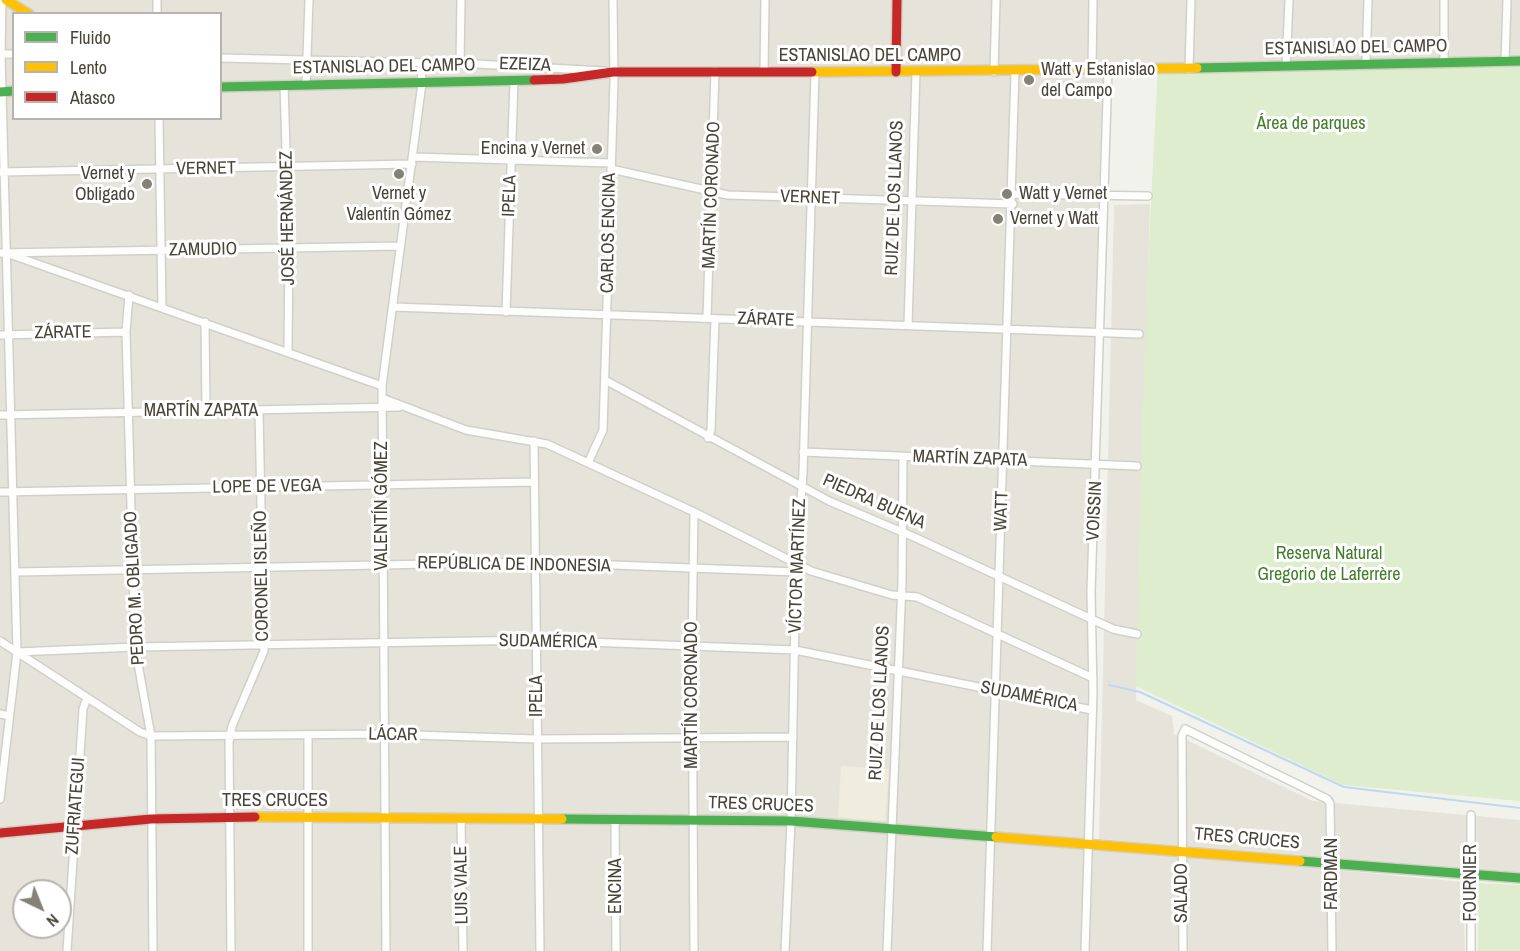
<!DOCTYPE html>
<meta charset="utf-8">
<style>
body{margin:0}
#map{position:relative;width:1520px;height:951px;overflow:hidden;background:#f2f2ed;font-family:"Archivo Narrow",sans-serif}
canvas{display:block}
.legend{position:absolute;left:12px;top:12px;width:210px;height:108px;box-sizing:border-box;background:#fff;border:2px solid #b7b4af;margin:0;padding:8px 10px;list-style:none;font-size:18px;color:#4a4438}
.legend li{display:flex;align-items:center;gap:12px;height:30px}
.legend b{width:30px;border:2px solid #b7b4af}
.north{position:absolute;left:12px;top:879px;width:60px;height:60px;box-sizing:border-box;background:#fff;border:2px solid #b7b4af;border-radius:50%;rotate:137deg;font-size:16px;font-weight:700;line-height:24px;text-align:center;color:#4a4438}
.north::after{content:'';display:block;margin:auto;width:21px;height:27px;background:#858177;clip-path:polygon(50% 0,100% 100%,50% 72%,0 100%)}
</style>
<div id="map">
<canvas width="1520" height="951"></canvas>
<ul class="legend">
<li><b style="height:8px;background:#4caf50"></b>Fluido</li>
<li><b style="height:8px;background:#ffc107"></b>Lento</li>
<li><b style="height:8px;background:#c62828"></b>Atasco</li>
</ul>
<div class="north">N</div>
</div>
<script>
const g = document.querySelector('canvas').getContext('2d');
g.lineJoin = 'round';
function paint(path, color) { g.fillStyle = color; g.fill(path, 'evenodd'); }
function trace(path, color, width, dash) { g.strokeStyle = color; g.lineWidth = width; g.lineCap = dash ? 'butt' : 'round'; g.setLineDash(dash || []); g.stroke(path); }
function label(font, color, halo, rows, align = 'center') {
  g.font = font + ' "Archivo Narrow",sans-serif'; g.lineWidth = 6; g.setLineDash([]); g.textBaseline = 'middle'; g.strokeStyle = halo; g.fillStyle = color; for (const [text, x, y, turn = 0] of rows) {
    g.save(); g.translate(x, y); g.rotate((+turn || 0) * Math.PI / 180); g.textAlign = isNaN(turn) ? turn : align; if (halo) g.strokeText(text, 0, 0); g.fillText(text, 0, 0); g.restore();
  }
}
paint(new Path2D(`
 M0,0H1520V59L1082,67L1104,72L1084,846L1463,882L1465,951H0V95L13,94L14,118H220L221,84L220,14H14L13,88H0ZM24,891H60V927H24Z
 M1150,204L1136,700L1172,716L1174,734L1313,801L1520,820V872L1099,839L1114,205Z`), '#e6e4da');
paint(new Path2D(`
 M841,766L889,769L885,821L838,817Z`), '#f0eddf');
paint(new Path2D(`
 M1520,61V801L1343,785L1136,686C1140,480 1146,274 1158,69Z
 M1478,883L1520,885V951H1478Z`), '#deedcd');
trace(new Path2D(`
 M1109,685L1140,692L1344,787L1520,808`), '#bed8f0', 2);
const street = new Path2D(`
 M157,14V0
 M0,54H14
 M220,58L477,64L604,71
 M1505,62L1507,0
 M1444,63V0
 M460,64L461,0
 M1366,64L1368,0
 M1286,66L1289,0
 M1189,69L1191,0
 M1092,70L1093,0
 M764,72L765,0
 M994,72L996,0
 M284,85L289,247L288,351
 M306,85L309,0
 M159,118L162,307
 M413,157L611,163
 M611,169L728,195L1013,204
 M0,172L412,164
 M1013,194L1148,196
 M0,253L400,246
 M12,255L382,386
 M129,295L126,332L135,647L151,736L153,951
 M394,307L1139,334
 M506,312L514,81
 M707,318L715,71
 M205,322L206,411
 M908,325L916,72
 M0,335L126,332
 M605,380L829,501L914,537L1113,629L1137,634
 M382,398L466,430L547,444L694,512L811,571L892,595L917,597L1093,678
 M0,415L399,407
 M708,438L711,430L715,319
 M534,441L540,951
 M803,452L1137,466
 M588,463L603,430L614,81L613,0
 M0,492L534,482
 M16,572L535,562L796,572
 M0,641L140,732L151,736L384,734L537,739L793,737
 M17,652L135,647L536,640L795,650L1092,710
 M0,714L9,716
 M308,735V951
 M0,799L17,652L1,54L2,0
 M1471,815V951
 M461,819L463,951
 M615,822L616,951
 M67,951L83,709L87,698
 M231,951L229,742L232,726L264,651L259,411
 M386,951L382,386L422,83L421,63
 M694,951L692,646L694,512
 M785,951L791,821L796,568L803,473L815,73
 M887,951L902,583L903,457
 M987,951L1015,72
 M1085,951L1093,693L1091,592L1108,70
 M1183,951L1182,736L1185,729L1327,799L1330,803L1332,951`);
const fast = new Path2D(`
 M1197,68L1520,61
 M220,87L534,80
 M0,92L14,91
 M562,819L791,821L996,837
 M1300,861L1520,878`);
const slow = new Path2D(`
 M6,0L29,14
 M812,72L1197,68
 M255,817L562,819
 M996,837L1300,861`);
const jam = new Path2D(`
 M896,72L897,0
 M534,80L563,79L613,72H812
 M0,833L151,819L255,817`);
trace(street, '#d0d0cb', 10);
trace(fast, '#d2cfc4', 12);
trace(slow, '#d2cfc4', 12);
trace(jam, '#d2cfc4', 12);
trace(street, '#fdfdfc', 7);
trace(fast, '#4caf50', 9);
trace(slow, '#ffc107', 9);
trace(jam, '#c62828', 9);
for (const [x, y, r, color] of [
 [1029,80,6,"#858177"],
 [597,149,6,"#858177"],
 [399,174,6,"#858177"],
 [147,184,6,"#858177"],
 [1007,194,6,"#858177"],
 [998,219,6,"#858177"]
]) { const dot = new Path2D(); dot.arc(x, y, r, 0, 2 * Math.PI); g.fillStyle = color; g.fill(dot); trace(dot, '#fff', 2); }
label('18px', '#4a4438', '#fff', [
 ["ESTANISLAO DEL CAMPO",1356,48,-1],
 ["ESTANISLAO DEL CAMPO",870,56],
 ["EZEIZA",525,65,2],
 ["ESTANISLAO DEL CAMPO",384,67,-1],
 ["VERNET",206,169,-1],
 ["MARTÍN CORONADO",712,195,-88],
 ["IPELA",510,196,-88],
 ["VERNET",810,198,2],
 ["RUIZ DE LOS LLANOS",895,198,-88],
 ["JOSÉ HERNÁNDEZ",288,218,-91],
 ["CARLOS ENCINA",609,233,-89],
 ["ZAMUDIO",203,250,-1],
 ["ZÁRATE",766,320,2],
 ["ZÁRATE",63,333,-1],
 ["MARTÍN ZAPATA",201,411],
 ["MARTÍN ZAPATA",970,459,2],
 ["LOPE DE VEGA",267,487,-1],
 ["PIEDRA BUENA",874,502,24],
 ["VALENTÍN GÓMEZ",382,506,-90],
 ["WATT",1002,511,-88],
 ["VOISSIN",1095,511,-87],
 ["REPÚBLICA DE INDONESIA",514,565,1],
 ["VÍCTOR MARTÍNEZ",798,566,-88],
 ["CORONEL ISLEÑO",262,576,-91],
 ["PEDRO M. OBLIGADO",135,588,-93],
 ["SUDAMÉRICA",548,642,1],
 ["MARTÍN CORONADO",692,695,-90],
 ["IPELA",537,696,-90],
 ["SUDAMÉRICA",1029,697,11],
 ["RUIZ DE LOS LLANOS",880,703,-87],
 ["LÁCAR",393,735,1],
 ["TRES CRUCES",275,801],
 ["TRES CRUCES",761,805,2],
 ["ZUFRIATEGUI",76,806,-86],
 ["TRES CRUCES",1247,839,5],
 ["FARDMAN",1332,874,-90],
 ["FOURNIER",1471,883,-90],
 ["LUIS VIALE",462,885,-91],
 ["ENCINA",616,886,-90],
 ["SALADO",1182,893,-90]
]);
label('18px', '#4a4438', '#fff', [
 ["Watt y Estanislao",1041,70],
 ["del Campo",1041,91],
 ["Encina y Vernet",585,149,"right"],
 ["Vernet y",135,174,"right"],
 ["Obligado",135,195,"right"],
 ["Vernet y",399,194,"center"],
 ["Valentín Gómez",399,215,"center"],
 ["Watt y Vernet",1019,194],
 ["Vernet y Watt",1010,219]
], 'left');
label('18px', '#427d29', '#fff', [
 ["Área de parques",1311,124],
 ["Reserva Natural",1329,554],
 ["Gregorio de Laferrère",1329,575]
]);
</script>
